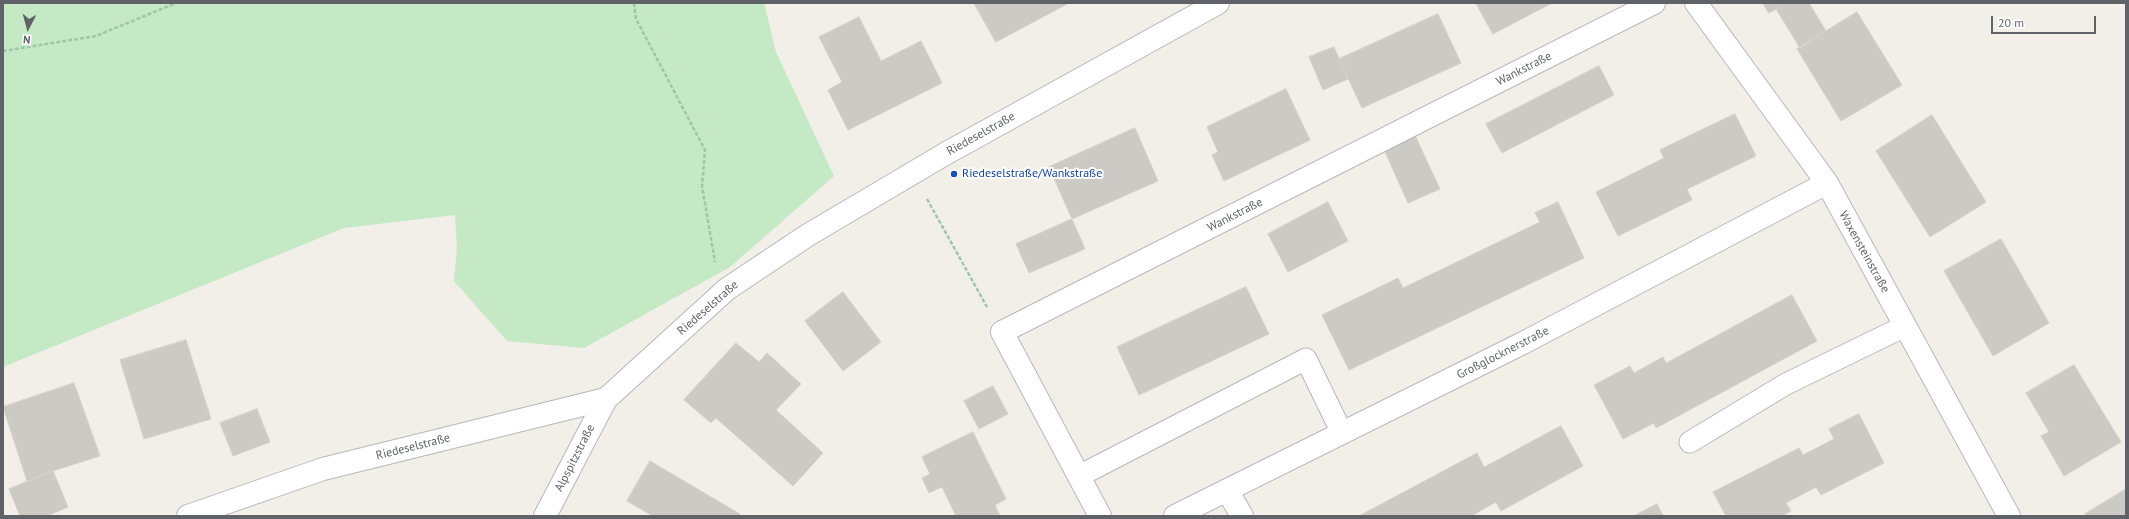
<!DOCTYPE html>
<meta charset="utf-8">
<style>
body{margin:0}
#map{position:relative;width:2129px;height:519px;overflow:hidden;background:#f1efe8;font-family:"PT Sans",sans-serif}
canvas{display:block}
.frame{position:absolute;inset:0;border:4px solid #5f6368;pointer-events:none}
.north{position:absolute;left:8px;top:8px;width:40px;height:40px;-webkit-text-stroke:3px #fff;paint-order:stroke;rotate:186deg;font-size:11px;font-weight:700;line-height:16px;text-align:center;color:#5f6368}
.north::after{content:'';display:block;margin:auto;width:14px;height:18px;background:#5f6368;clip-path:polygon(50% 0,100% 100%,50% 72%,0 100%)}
.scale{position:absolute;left:1991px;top:16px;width:105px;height:18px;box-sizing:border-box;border:2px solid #5f6368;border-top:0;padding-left:5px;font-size:12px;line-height:14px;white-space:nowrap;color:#5f6368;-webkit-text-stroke:3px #fff;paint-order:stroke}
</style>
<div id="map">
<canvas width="2129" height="519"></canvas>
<div class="frame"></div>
<div class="north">N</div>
<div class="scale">20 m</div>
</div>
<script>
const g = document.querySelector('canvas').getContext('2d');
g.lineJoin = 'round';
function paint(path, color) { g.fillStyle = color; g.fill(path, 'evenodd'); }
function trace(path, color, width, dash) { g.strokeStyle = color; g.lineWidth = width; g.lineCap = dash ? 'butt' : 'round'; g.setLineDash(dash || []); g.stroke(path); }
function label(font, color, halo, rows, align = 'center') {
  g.font = font + ' "PT Sans",sans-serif'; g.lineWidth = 4; g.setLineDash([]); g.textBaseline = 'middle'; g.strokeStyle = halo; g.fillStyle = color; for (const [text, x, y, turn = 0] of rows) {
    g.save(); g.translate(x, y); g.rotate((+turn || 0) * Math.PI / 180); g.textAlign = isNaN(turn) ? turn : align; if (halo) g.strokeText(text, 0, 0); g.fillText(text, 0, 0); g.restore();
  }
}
paint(new Path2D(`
 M3,3H764L776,52L834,176L730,267L584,348L507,341L454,281L457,247L455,215L344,228L3,367Z`), '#c5e8c5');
const building = new Path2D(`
 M974,3H1069L996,42Z
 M1476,3H1552L1493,34Z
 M1763,3H1787L1769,13Z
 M1787,3H1809L1826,31L1800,48L1776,9Z
 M1857,12L1902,85L1841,121L1797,49Z
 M1438,14L1461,63L1362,108L1339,59Z
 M859,17L881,61L921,41L942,83L848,130L828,90L842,82L819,37Z
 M1334,47L1348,79L1323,90L1309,57Z
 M1599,66L1614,95L1502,153L1486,124Z
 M1286,89L1310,140L1224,181L1212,155L1218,152L1207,127Z
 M1735,114L1756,156L1687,189L1692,200L1618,236L1596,192L1664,158L1660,150Z
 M1932,115L1986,202L1930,237L1876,151Z
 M1135,128L1158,181L1072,219L1049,167Z
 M1412,129L1440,189L1408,203L1381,143Z
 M1328,202L1348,241L1288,272L1268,234Z
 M1558,202L1584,258L1349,370L1322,315L1398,278L1403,288L1540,222L1535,213Z
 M1072,219L1085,249L1029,273L1016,244Z
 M2001,239L2049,323L1993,356L1944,271Z
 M1246,287L1269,334L1139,395L1117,347Z
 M843,292L881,342L843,371L805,321Z
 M1792,295L1817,341L1656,428L1654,423L1623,439L1594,385L1630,366L1634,373L1663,357L1666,363Z
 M186,340L211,419L144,439L120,360Z
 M736,343L759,362L767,353L801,384L776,410L823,453L793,486L716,418L711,423L684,400Z
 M2074,365L2121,442L2064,476L2041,436L2049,432L2026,393Z
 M74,383L100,456L53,471L27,481L3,407Z
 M993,386L1008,414L979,429L964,401Z
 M257,409L270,442L233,456L220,423Z
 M1859,414L1884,463L1821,495L1816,487L1786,503L1791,511L1782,516H1726L1713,492L1799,448L1803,455L1834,439L1829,429Z
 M1561,426L1583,466L1501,511L1496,502L1471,516H1359L1477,453L1484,467Z
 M973,432L1006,499L995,505L1000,516H956L942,487L929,493L922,478L930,474L922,457Z
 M650,461L740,514L739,516H653L627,501Z
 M53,471L68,507L47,516H20L9,489Z
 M2126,489V516H2087L2085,514Z
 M1657,504L1663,516H1634Z`);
paint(building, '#cccac5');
trace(building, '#d6d1c6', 1);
const service = new Path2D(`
 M1690,442L1786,384L1905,326
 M1079,476L1306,359L1342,433`);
const minor = new Path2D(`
 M1696,3L1827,183L2009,516
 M1227,490L1242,516
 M545,516L606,399
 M1100,516L1002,332L1654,3
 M1175,516L1523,343L1827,183`);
const tertiary = new Path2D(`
 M188,516L323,469L606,399L727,289L808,235L945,154L1218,3`);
trace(service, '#b5b8bc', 23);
trace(minor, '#b5b8bc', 24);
trace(tertiary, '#b5b8bc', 24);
trace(new Path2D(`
 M634,3L636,19L705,150L702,186L715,262
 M3,51L96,36L176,3
 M927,199L987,307`), '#9cc7a9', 2.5, [4, 2]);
trace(service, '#fff', 21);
trace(minor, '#fff', 22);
trace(tertiary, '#fff', 22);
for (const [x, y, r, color] of [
 [954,174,4,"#1a4fb4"]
]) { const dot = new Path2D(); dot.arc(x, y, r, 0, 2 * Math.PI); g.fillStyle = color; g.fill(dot); trace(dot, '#fff', 1.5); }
label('12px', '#5f6368', '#fff', [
 ["Wankstraße",1524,69,-27],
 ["Riedeselstraße",981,134,-29],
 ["Wankstraße",1235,215,-27],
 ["Waxensteinstraße",1864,252,61],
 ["Riedeselstraße",708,308,-41],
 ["Großglocknerstraße",1503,353,-27],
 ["Riedeselstraße",413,447,-14],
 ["Alpspitzstraße",575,458,-63]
]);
label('12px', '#164399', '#fff', [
 ["Riedeselstraße/Wankstraße",962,174]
], 'left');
</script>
